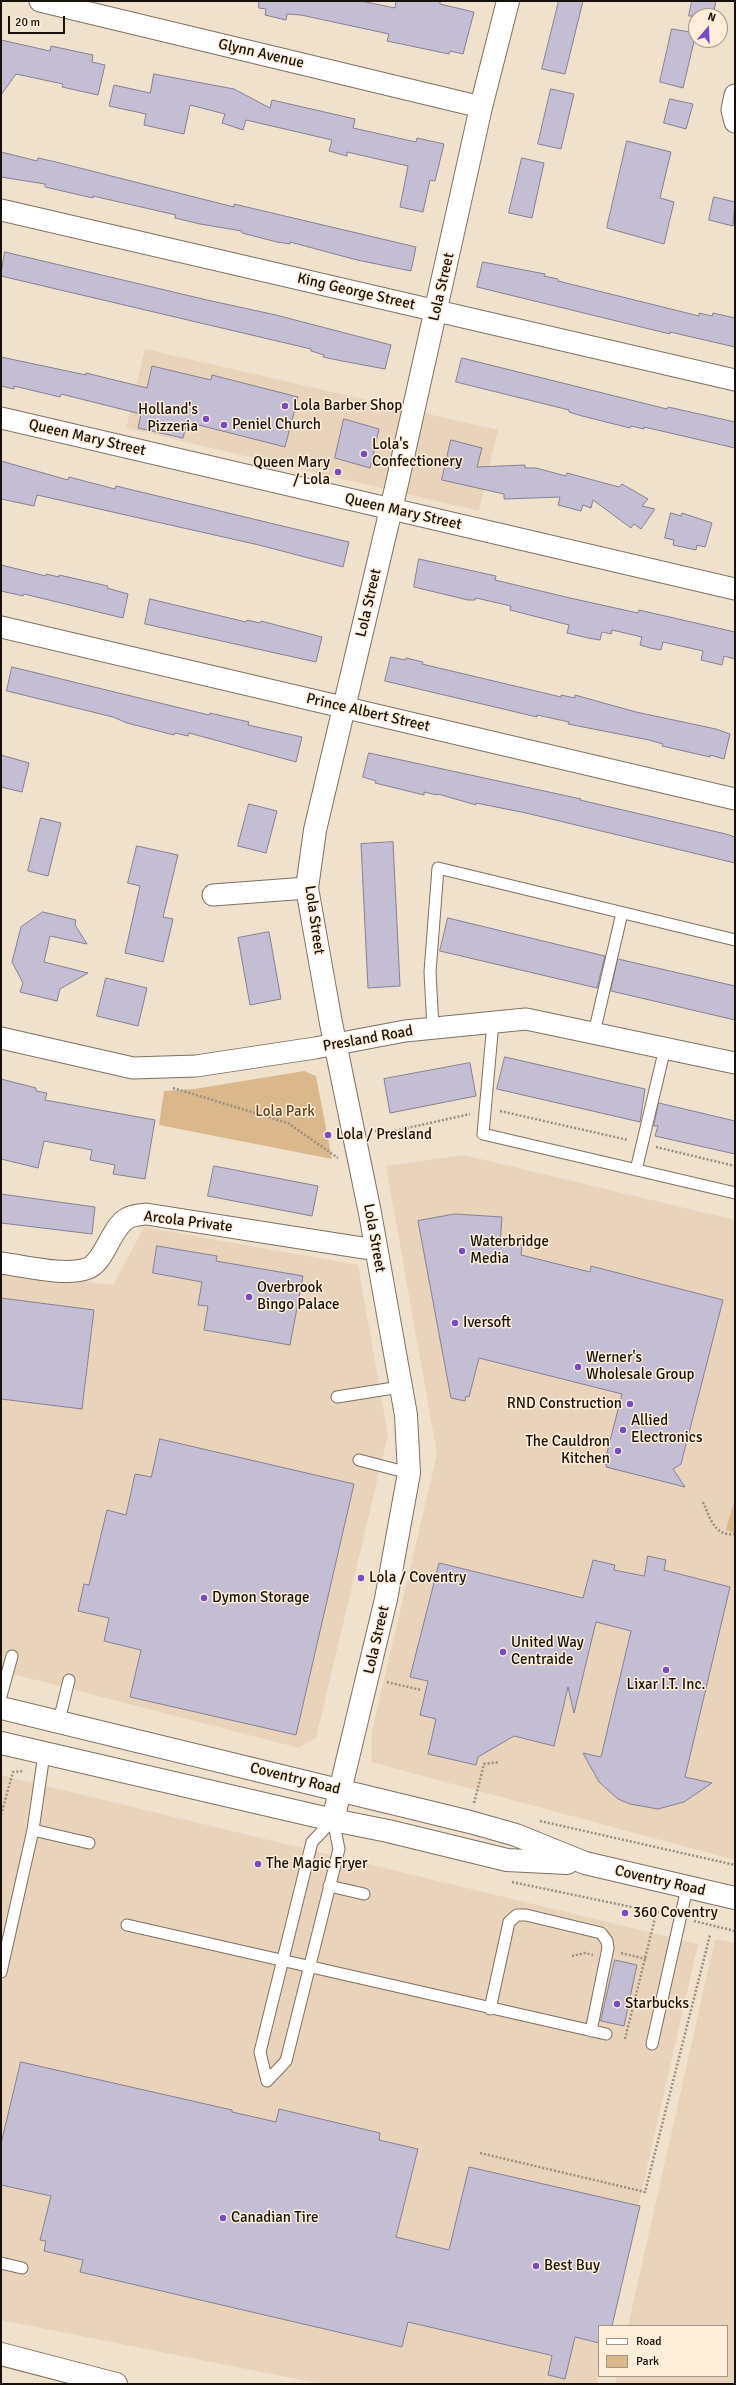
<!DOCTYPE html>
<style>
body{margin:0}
#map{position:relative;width:736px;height:2385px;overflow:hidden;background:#f0e1cd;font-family:Signika,sans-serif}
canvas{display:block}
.frame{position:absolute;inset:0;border:2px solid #16110a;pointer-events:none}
.legend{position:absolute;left:598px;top:2325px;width:130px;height:52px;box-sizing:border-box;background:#feeeda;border:1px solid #a19687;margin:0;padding:5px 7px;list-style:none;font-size:12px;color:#16110a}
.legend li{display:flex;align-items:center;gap:8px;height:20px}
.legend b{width:20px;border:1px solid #a19687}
.north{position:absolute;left:688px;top:8px;width:40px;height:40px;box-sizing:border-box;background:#feeeda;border:1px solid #a19687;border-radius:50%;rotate:19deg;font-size:11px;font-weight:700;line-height:16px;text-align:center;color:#16110a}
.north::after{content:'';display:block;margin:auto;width:14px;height:18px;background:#774bc3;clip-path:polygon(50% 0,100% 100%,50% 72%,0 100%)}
.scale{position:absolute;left:8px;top:16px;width:57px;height:18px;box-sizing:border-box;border:2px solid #16110a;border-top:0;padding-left:5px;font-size:12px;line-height:14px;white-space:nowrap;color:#16110a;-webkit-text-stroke:3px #feeeda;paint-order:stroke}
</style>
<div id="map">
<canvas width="736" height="2385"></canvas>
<div class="frame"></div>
<ul class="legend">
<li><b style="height:5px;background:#fff"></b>Road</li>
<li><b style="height:11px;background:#dab88b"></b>Park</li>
</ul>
<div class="north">N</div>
<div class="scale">20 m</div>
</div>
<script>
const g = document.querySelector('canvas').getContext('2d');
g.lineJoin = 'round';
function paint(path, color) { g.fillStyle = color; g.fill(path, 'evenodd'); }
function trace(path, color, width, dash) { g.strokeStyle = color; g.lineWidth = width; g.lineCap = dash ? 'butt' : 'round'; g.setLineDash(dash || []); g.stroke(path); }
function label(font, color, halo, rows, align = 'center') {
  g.font = font + ' Signika,sans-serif'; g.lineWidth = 3; g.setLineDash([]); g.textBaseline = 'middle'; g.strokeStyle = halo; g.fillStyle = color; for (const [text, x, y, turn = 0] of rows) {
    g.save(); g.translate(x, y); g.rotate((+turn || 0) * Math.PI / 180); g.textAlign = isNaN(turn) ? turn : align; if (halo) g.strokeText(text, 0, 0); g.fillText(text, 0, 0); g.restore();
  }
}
paint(new Path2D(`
 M145,349L498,430L479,511L126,428Z
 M464,1155L735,1220V1497L728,1529L735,1533V1860L371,1762L372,1730L437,1454L386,1166Z
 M144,1227L358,1265L388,1435L316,1738L299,1748L1,1671V1271L113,1285Z
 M1,1775L698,1944L611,2326H599L597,2384H322L1,2320Z
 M715,1939L735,1943V2384H615L617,2376H727V2326H628Z`), '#e9d4bb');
paint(new Path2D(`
 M304,1071L316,1076L332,1159L159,1125L164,1091L194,1089Z
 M735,1498V1533L726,1530Z`), '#dab88b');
const building = new Path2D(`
 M259,1H361L395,8L396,1H440V4L474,12L463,54L450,51L449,54L387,41L389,34L301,15L287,14L286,20L265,15L266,9L259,8Z
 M559,1H583L565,74L542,69Z
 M692,1H716L713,16H689Z
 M672,29L696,33L683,88L660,82Z
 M1,40L50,51L51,46L93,55L92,62L105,65L98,95L62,87L63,84L16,74L1,95Z
 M154,74L234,89L270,108L272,100L355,119L353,128L416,142L417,138L444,144L435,181L430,180L423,212L400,207L408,166L347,152V156L329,151L332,140L246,120L243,130L222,123L225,114L190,105L184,134L144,125L146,114L109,106L114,85L150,93Z
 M551,89L574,94L561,149L538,144Z
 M670,99L693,104L686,129L664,123Z
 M627,141L671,152L660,198L674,202L664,244L607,228Z
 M1,152L37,161L38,158L56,162L234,207V204L416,247L411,271L357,260L290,242V244L277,242L242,233V231L200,224L175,218L176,215L93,196V198L45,187V184L1,177Z
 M522,158L544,163L532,218L509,213Z
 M714,197L735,202L733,226L709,220Z
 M5,252L207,300L276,315L391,345L385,369L342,361L323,357L324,355L311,351V349L1,276Z
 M483,262L545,274L544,276L558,279V281L699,316V313L712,316L713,313L735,318V347L670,332V334L477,287Z
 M1,357L86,375V373L147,388L152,366L211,380L212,375L298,397L285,447L187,422L183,438L138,428L141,414L61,394L60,397L14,386V389L1,386Z
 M462,358L667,409L668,407L735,422V448L644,427V429L631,426L630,428L582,416L569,412V410L456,382Z
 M344,419L379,429L370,468L335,458Z
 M451,440L482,448L477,467L525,465V468H536L566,476L567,473L619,487L622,484L648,499L642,506L655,509L641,529L634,524L631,528L593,500L591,508L583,505L581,511L558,505L560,497L504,499V494L442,480Z
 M1,461L68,480L69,477L115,489L116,486L349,542L343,567L259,545L37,495L34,506L1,499Z
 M671,513L681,516L682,513L712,523L705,547L697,545L696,550L673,545L674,540L665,538Z
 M419,559L496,576L495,580L570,598L638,613L639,610L735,632V659L724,656L722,665L701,660L703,651L663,642L661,650L650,648L640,645L642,637L612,630L611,634L602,632L600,640L588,638L567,633L569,625L510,610L511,606L476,598L475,600H468L414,587Z
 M1,565L46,576V574L59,577V575L108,586L107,588L128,594L123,618L24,594L23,596L1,591Z
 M150,599L246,622L247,620L260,623L261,621L322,637L316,662L145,624Z
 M391,657L405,660L406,658L423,662L422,664L561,697V695L575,698V695L636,712L716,729L730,734L724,759L710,755V757L662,746L663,744L649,740L568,724L569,722L537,715V717L385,681Z
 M12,667L209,715L210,713L249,722L248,725L302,737L296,762L189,733L188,736L175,733L174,735L127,723L113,717L7,691Z
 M369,753L581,799L580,800L726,834L735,837V863L526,813L476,803V805L438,794L437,795L424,792V795L375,783L376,781L363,777Z
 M1,755L29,763L22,792L1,787Z
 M249,804L277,811L266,853L238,846Z
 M41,818L61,823L48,876L28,871Z
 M393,842L400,986L368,988L361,844Z
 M137,846L178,855L163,917L173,919L163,962L125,953L140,886L128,883Z
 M43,912L76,920L75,925L87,944L50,936L44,962L88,973L60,989L57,1001L20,992L23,983L12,962L21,927Z
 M448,918L605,956L597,988L440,951Z
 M269,932L281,999L250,1005L238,938Z
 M618,959L735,986V1020L611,991Z
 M106,978L147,988L138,1026L97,1016Z
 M505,1057L645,1089L640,1122L497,1089Z
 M470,1063L476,1096L390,1113L384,1079Z
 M1,1079L36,1088V1091L47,1093L45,1100L155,1120L145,1179L113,1174L115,1165L90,1160L92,1150L44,1141L38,1168L1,1159Z
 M659,1103L735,1121V1154L655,1136L658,1126H654Z
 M214,1166L318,1186L312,1216L208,1196Z
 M1,1194L95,1207L92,1234L1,1223Z
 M455,1214L502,1217L500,1243L522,1245L521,1255L590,1272L591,1266L723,1300L681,1464L673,1469L685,1487L606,1467L607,1465L604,1464L622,1394L479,1358L469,1397L466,1396L465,1401L451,1398L418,1221Z
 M157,1246L217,1256L216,1261L303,1276L290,1345L204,1330L208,1306L198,1305L202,1282L153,1273Z
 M1,1298L94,1310L82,1409L1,1399Z
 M160,1439L354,1484L296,1735L130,1697L141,1650L104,1641L109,1618L78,1611L84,1584L89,1585L107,1510L126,1515L135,1474L151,1477Z
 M648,1556L666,1560L664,1570L730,1587L685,1777L712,1783L684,1802L658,1809L630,1804L618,1799L599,1782L583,1753L601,1757L631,1631L596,1622L574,1713L568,1687L554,1746L514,1736L478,1757L476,1765L428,1754L436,1719L420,1715L428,1681L410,1677L439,1563L583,1598L593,1560L615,1565L614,1570L644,1576Z
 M615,1960L637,1965L624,2026L601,2021Z
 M21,2062L232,2110V2112L276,2122L279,2109L380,2133L379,2140L418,2149L396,2237L449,2250L469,2167L640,2206L612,2326H599V2343L575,2337L565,2379L548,2375L552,2356L550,2355L408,2322L402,2347L80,2272L83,2260L44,2251L46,2241L40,2240L51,2196L1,2185V2144Z`);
paint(building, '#c3bed4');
trace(building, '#858094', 1);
const lane = new Path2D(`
 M493,1022L483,1134L735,1193
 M433,1028L430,972L438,868L735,940
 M594,1033L622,913
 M636,1170L665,1048
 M337,1397L400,1387
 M359,1460L409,1473
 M1,1696L12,1656
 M59,1721L69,1680
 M33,1830L89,1843
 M329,1886L364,1894
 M127,1925L606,2034
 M1,1972L33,1830L44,1754
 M490,2009L509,1922L517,1915H526L601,1933L607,1941L608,1948L591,2031
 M652,2044L687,1888
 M267,2081L260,2052L312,1842L333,1820
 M267,2081L286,2061L339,1849L333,1820
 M1,2263L22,2268`);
const street = new Path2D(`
 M40,1L481,107
 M735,95L732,110L735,122
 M1,210L735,380
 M1,418L735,589
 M1,627L735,799
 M213,895L307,888
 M1,1038L133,1068L196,1066L315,1048L405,1031L526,1019L735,1063
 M1,1263C25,1266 63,1276 86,1269C105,1264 110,1227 128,1218C133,1215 140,1215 146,1214L376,1250`);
const secondary = new Path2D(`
 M1,1708L470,1822L516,1835L585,1863L735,1898
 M1,1743L333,1820L388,1831L507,1860L567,1863
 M333,1820L386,1599L409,1473L406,1415L370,1213L331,1023L307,888L315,830L396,488L481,107L508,1`);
const highway = new Path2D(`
 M1,2354L116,2384`);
trace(lane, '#7e705f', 13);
trace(street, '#7e705f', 23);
trace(secondary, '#7e705f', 24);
trace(highway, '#7e705f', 24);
trace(new Path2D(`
 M173,1088L288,1123L338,1158
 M500,1111L628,1140
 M375,1131H394L470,1114
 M656,1147L735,1166
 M703,1502C710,1517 714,1537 735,1534
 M387,1682L421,1690
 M474,1803L484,1764L499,1762
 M1,1815L13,1772L24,1771
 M540,1821L735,1865
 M512,1882L665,1914
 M694,1921L735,1931
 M621,1953L646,1959
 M572,1956L585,1953L593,1955
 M625,2039L655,1918
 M480,2153L645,2192L710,1935`), '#998e7f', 2.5, [2, 2]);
trace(lane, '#fff', 11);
trace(street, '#fff', 21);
trace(secondary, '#fff', 22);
trace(highway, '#fff', 22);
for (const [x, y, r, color] of [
 [285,406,4,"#774bc3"],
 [206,419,4,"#774bc3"],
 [224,425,4,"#774bc3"],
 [364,454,4,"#774bc3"],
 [338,472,4,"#774bc3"],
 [328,1135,4,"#774bc3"],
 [462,1251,4,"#774bc3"],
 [249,1297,4,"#774bc3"],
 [455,1323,4,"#774bc3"],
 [578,1367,4,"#774bc3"],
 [630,1404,4,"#774bc3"],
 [623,1430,4,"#774bc3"],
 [618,1451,4,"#774bc3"],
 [361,1578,4,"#774bc3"],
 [204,1598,4,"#774bc3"],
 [503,1652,4,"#774bc3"],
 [666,1670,4,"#774bc3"],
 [258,1864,4,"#774bc3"],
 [625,1913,4,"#774bc3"],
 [617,2004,4,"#774bc3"],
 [223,2218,4,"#774bc3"],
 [536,2266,4,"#774bc3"]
]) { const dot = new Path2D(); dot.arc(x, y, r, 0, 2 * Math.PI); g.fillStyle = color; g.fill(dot); trace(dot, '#feeeda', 1.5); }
label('15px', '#16110a', '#feeeda', [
 ["Glynn Avenue",261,54,13],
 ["Lola Street",442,287,-77],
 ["King George Street",356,292,13],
 ["Queen Mary Street",87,438,13],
 ["Queen Mary Street",403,512,13],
 ["Lola Street",369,603,-77],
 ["Prince Albert Street",368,713,13],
 ["Lola Street",314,920,82],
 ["Presland Road",368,1039,-10],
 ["Arcola Private",188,1222,7],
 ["Lola Street",374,1238,80],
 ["Lola Street",377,1640,-77],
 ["Coventry Road",295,1779,14],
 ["Coventry Road",660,1881,13]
]);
label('15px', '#16110a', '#feeeda', [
 ["Lola Barber Shop",293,406],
 ["Holland's",198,410,"right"],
 ["Pizzeria",198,427,"right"],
 ["Peniel Church",232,425],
 ["Lola's",372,445],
 ["Confectionery",372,462],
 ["Queen Mary",330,463,"right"],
 ["/ Lola",330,480,"right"],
 ["Lola / Presland",336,1135],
 ["Waterbridge",470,1242],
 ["Media",470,1259],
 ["Overbrook",257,1288],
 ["Bingo Palace",257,1305],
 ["Iversoft",463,1323],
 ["Werner's",586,1358],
 ["Wholesale Group",586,1375],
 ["RND Construction",622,1404,"right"],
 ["Allied",631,1421],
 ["Electronics",631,1438],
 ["The Cauldron",610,1442,"right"],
 ["Kitchen",610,1459,"right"],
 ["Lola / Coventry",369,1578],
 ["Dymon Storage",212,1598],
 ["United Way",511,1643],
 ["Centraide",511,1660],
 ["Lixar I.T. Inc.",666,1685,"center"],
 ["The Magic Fryer",266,1864],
 ["360 Coventry",633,1913],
 ["Starbucks",625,2004],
 ["Canadian Tire",231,2218],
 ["Best Buy",544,2266]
], 'left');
label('15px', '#5f431a', '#feeeda', [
 ["Lola Park",285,1112]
]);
</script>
